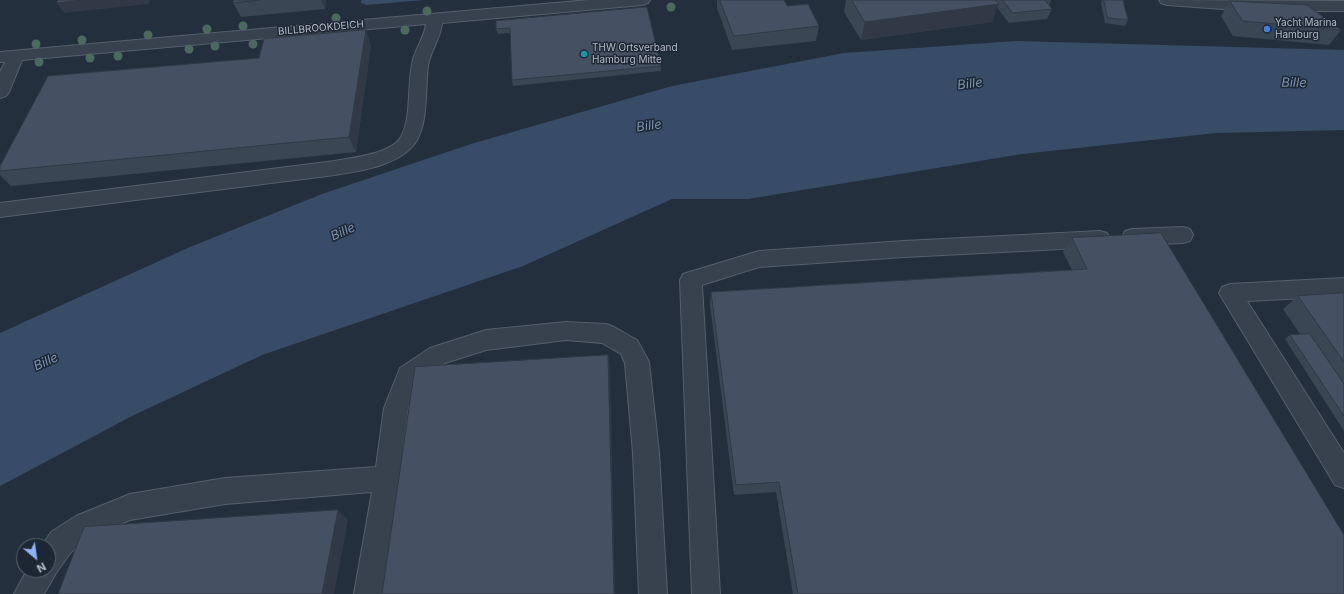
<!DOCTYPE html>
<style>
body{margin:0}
#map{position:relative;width:1344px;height:594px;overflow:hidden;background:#242f3e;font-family:Inter,sans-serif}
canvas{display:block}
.north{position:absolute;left:16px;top:538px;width:40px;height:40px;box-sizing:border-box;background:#1d2633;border:1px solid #59626f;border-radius:50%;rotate:151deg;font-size:11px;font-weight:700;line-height:16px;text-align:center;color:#b4bcc9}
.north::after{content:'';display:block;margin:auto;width:14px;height:18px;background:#8ab4f8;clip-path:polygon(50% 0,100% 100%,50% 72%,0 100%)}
</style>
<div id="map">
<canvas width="1344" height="594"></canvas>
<div class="north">N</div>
</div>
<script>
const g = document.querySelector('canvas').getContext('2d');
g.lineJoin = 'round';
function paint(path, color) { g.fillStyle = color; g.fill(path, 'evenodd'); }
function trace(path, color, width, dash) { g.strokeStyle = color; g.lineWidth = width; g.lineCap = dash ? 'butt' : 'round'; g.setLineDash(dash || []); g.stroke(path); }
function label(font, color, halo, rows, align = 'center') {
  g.font = font + ' Inter,sans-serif'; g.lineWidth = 3; g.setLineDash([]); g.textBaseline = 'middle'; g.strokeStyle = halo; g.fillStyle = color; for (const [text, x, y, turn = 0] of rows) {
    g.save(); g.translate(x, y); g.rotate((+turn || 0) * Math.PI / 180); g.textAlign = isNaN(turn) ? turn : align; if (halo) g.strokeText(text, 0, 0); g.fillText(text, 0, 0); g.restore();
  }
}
paint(new Path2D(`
 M361,0H423L367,5L361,3Z
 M1016,41L1344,50V130L1216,133L1022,154L748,199H672L523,266L262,355L132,416L0,486V333L190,247L322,194L471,144L672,86L844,53Z`), '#394c67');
const minor = new Path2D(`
 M589,0H650L648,3L642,5L442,23C441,38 430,51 428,66C425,89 428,115 419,136C407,166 355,172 327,176L0,217V203L327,162C345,159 391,155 401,137C412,116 407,87 412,64C414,50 424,39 426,24L22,60L9,92L6,96L0,98V72L5,62H0V52Z
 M1159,0L1344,1V11H1251L1167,5L1161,3Z
 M1183,227L1190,229L1193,235L1190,241L1183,243L1132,245L1125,243L1122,237L1125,231L1132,229Z
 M1100,231L1107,233L1110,239L1107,245L1100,247L904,257L759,267L702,285L720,594H692L680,280L683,274L759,251L904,241Z
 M1344,278V296L1247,301L1344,453V488L1335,485L1219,293L1222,287L1230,284Z
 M566,322L606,324L614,327L637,340L649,362L659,453L667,594H639L633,453L625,363L621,354L602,343L566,340L486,350L445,363L418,381L408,408L394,525L382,594H354L372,492L225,504L130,520L96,534L71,552L56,573L44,594H14L27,570H48V546H42L51,532L76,516L130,494L225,478L376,467L384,408L400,368L430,348L486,330Z`);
trace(minor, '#565f6c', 2);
paint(minor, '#38414e');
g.fillStyle = '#4b6a5d';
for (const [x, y] of [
 [671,7],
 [427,11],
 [336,18],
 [243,26],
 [207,29],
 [405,30],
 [148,35],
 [82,40],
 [36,44],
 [253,44],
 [215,46],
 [189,49],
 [118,56],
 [90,58],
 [39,62]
]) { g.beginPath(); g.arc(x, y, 4.5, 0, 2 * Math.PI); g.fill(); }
paint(new Path2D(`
 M234,0H326L325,9L241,17L233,3Z
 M717,0H784L787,6L819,26L816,41L732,50L717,8Z
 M846,0H1051L1049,5L1052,9L1047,19L1009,23L997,8L992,22L861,40L844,12Z
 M1102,0H1123L1128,20L1125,26L1105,23L1101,3Z
 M1230,1L1341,30L1329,45L1233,36L1221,16Z
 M496,21L661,66V71L513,86L512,80L510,33L498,34L496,29Z
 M371,45L356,152L11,186L0,175V166L259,58Z
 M1072,238L1344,594H793L776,492L734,495L710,305L711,292L1072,270L1063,252Z
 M1344,293V431L1285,339L1290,335L1300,334L1283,309L1298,296Z`), '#3b4654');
paint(new Path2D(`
 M83,0H150L149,4L64,13L57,3Z
 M321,0H326L325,9Z
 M999,4L992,22L861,40L865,22Z
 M366,30L371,45L356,152L349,137Z
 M608,355L610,368L615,594H614Z
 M338,510L348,520L334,594H322Z`), '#303945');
const building = new Path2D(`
 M58,0H83L57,3Z
 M234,0H260L233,3Z
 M720,0H784L787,6L808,4L819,26L734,36Z
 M852,0H995L999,4L865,22Z
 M1003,0H1045L1052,9L1013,13Z
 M1104,0H1123L1128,20L1108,18Z
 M1230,1L1307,5L1341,30L1243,21Z
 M647,7L661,66L512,80L510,28L496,29V21Z
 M366,30L349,137L0,171V166L48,76L259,58L264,39Z
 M1161,233L1344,535V594H798L779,482L736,485L711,292L1087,269L1072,238Z
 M1344,293V362L1298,296Z
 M1310,334L1344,384V416L1290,335Z
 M608,355L614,594H382L415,367Z
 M338,510L322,594H58L84,527Z`);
paint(building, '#455162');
trace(building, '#303945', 1);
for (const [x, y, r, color] of [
 [1267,29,4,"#3f7fe0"],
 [584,54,4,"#0f9aa8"]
]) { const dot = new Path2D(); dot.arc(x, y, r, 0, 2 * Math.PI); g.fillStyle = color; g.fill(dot); trace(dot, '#1d2633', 1.5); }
label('10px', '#b4bcc9', '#1d2633', [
 ["Yacht Marina",1275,23],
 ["Hamburg",1275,35],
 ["THW Ortsverband",592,48],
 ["Hamburg Mitte",592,60]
], 'left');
label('10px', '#b4bcc9', '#1d2633', [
 ["BILLBROOKDEICH",321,28,-5]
]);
label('italic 13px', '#7c92b1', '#1d2633', [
 ["Bille",1294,83,1],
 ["Bille",970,84,-7],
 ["Bille",649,126,-7],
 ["Bille",343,232,-24],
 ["Bille",46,362,-24]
]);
</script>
